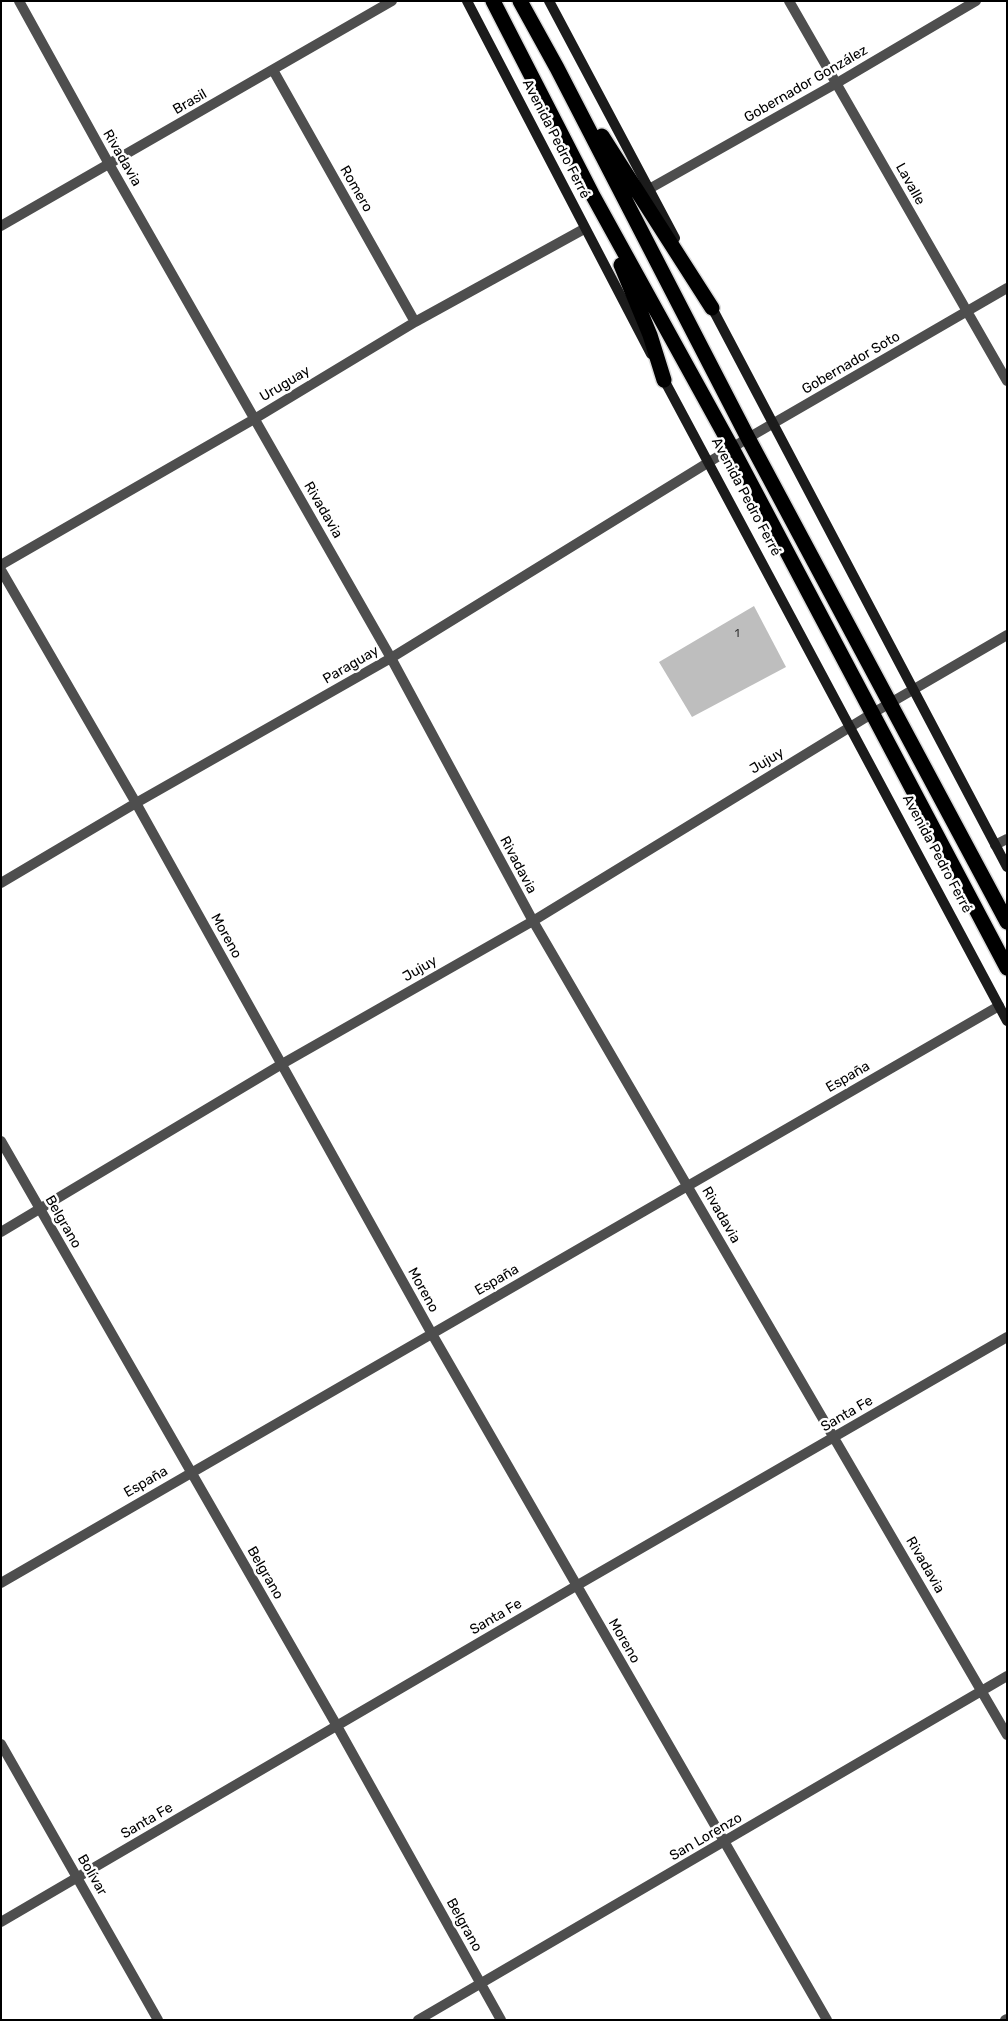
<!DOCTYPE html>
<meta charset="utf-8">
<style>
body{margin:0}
#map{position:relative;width:1008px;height:2021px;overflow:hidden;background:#fff;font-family:Rubik,sans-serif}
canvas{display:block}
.frame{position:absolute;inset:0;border:2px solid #000;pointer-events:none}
</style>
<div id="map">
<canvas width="1008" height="2021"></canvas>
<div class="frame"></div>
</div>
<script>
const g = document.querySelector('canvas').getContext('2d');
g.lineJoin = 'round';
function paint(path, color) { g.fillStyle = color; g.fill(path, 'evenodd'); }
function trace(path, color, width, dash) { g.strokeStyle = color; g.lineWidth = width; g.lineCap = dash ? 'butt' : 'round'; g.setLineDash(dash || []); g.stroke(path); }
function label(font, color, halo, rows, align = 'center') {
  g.font = font + ' Rubik,sans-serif'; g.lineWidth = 5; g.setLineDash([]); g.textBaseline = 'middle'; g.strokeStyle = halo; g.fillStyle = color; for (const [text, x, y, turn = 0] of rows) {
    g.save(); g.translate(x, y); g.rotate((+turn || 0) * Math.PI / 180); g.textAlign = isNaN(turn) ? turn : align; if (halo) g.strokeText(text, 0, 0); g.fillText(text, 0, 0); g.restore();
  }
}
paint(new Path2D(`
 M754,606L786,667L692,717L659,662Z`), '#bebebe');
const highway = new Path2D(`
 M493,1L592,194L732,448L1007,968
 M520,1L557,68L748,438L1007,922
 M602,136L712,308
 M621,265L650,335L664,380`);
trace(highway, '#dbdbdb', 18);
trace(new Path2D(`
 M19,1L109,164L391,658L533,921L1007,1735
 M789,1L1007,381
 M273,70L415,322
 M649,189L837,83L976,1
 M1,226L392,1
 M1,565L256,418L415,322L584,229
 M1,570L136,803L432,1334L827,2020
 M995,845L1007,839
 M1,883L136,803L391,658L748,438L1007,288
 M1,1141L337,1726L501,2020
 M1,1232L282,1064L533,921L873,713L1007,635
 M1,1583L999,1006
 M1,1744L158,2020
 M1,1922L576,1586L1007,1337
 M418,2020L1007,1676
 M1005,2020L1007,2019`), '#4e4e4e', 10);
trace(new Path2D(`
 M467,1L651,354
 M549,1L675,238
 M710,304L1007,867
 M662,376L1007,1021`), '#1b1b1b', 10);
trace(highway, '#000', 15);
label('11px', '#303030', null, [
 ["1",737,634]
]);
label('14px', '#000', '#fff', [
 ["Gobernador González",806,84,-30],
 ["Brasil",190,102,-30],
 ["Avenida Pedro Ferré",556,139,63],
 ["Rivadavia",122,158,60],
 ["Lavalle",910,184,61],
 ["Romero",356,189,60],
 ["Gobernador Soto",851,363,-30],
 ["Uruguay",285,384,-31],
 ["Avenida Pedro Ferré",746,497,62],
 ["Rivadavia",323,510,60],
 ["Paraguay",351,665,-30],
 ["Jujuy",767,761,-31],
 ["Avenida Pedro Ferré",937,854,62],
 ["Rivadavia",518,865,62],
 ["Moreno",226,936,61],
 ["Jujuy",420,969,-30],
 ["España",848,1077,-30],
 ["Rivadavia",721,1215,60],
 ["Belgrano",63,1222,60],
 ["España",497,1280,-30],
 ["Moreno",423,1290,61],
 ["Santa Fe",847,1414,-30],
 ["España",146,1482,-30],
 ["Rivadavia",925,1565,60],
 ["Belgrano",265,1573,60],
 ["Santa Fe",496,1617,-30],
 ["Moreno",624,1641,60],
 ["Santa Fe",147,1821,-30],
 ["San Lorenzo",706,1837,-30],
 ["Bolívar",92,1875,60],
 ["Belgrano",464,1925,61]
]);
</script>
